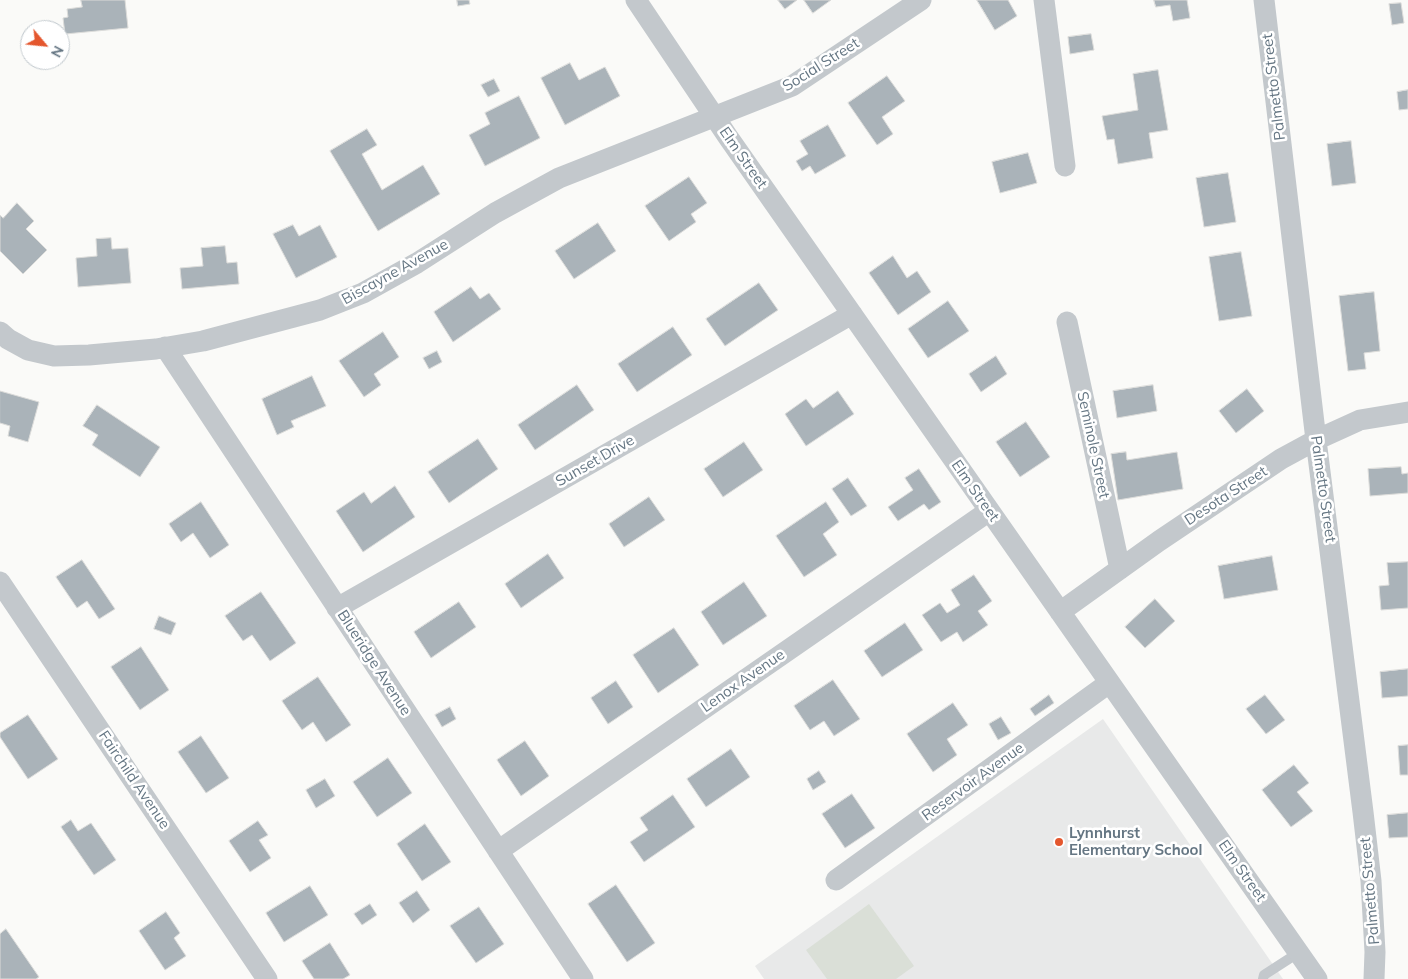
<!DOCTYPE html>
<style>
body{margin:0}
#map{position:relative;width:1408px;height:979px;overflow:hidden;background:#fafaf8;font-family:Mulish,sans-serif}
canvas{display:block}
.north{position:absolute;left:20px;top:20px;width:50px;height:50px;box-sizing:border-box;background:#fff;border:1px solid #c1c8cd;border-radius:50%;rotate:118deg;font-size:14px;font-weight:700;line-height:20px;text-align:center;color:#657683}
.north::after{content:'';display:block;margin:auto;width:18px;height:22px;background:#e4572e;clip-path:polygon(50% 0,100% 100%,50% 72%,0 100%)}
</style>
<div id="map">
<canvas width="1408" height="979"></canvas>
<div class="north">N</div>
</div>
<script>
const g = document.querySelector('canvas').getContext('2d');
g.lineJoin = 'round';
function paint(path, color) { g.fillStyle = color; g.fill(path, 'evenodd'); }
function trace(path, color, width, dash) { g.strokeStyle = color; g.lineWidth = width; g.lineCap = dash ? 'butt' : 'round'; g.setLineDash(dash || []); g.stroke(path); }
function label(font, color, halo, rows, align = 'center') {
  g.font = font + ' Mulish,sans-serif'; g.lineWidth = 5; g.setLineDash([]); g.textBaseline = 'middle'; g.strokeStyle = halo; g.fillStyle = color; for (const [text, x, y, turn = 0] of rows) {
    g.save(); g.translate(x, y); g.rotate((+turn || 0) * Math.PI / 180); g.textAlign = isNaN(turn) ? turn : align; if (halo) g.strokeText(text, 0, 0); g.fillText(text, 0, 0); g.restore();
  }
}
paint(new Path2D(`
 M1103,719L1283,979H764L755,966Z`), '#e8e9e9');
paint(new Path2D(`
 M869,904L914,966L896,979H827L806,950Z`), '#dadfd7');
const building = new Path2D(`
 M81,0H125L128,28L65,34L63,18L68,17L67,9L82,7Z
 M457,0H469L470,4L458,6Z
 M778,0H797L785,9Z
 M804,0H831L813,13Z
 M977,0H1008L1017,16L995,30Z
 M1154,0H1187L1190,18L1173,21L1170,5L1156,7Z
 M1401,3L1404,23L1392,25L1389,4Z
 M1091,34L1094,50L1070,54L1068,37Z
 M570,63L579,80L605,67L620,96L565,125L541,78Z
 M1158,70L1168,130L1149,133L1153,158L1118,164L1114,139L1107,140L1102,116L1138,110L1133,74Z
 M887,76L905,101L882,117L893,134L877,145L848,103Z
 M494,79L500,91L488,97L481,85Z
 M1408,90V109L1399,110L1397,92Z
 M519,96L540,138L485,166L469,135L490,124L485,113Z
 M828,125L846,156L815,174L810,166L802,171L796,161L808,154L800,141Z
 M367,129L377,145L362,154L382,190L423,165L440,194L378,231L330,151Z
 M1351,141L1356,183L1332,186L1327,144Z
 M1028,153L1037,183L1000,193L992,162Z
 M1228,173L1236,222L1204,227L1196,178Z
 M689,177L707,203L691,214L696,222L669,241L645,206Z
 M17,203L34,221L26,229L47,250L23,274L0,251V215L3,218Z
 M598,223L616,251L574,279L555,251Z
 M293,225L299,236L320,225L337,257L296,278L273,234Z
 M111,238L112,249L128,248L131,283L78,287L76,258L97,256L96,239Z
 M225,246L227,263L237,262L239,284L182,289L180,268L203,266L201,248Z
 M1241,252L1252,316L1219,321L1209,257Z
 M893,256L907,278L917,271L931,292L898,315L869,273Z
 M759,283L778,310L725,346L706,319Z
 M471,287L480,299L489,293L501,309L453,342L434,312Z
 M1374,292L1380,351L1364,353L1366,369L1348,371L1339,296Z
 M948,301L969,331L928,358L908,329Z
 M673,327L692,355L637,392L618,364Z
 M383,332L399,357L374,374L381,385L364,397L339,361Z
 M437,351L442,362L429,369L423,358Z
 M996,356L1007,374L981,392L969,374Z
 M312,376L326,406L291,421L294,427L277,435L262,399Z
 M577,385L594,410L535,450L518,425Z
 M1153,385L1157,411L1117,418L1113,391Z
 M1247,389L1264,411L1236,433L1219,411Z
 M0,391L39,402L28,442L8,436L10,426L0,423Z
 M838,391L854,414L806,446L785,414L806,399L813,408Z
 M97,405L160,447L140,477L92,445L98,435L83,426Z
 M1026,422L1050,457L1020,477L996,442Z
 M478,439L498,469L449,503L428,472Z
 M744,442L763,470L723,497L704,469Z
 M1126,452L1127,460L1177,452L1183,489L1118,500L1111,454Z
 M1401,467L1402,474L1408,473V493L1370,496L1368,469Z
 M919,469L941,502L929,510L924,504L898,521L888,507L913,490L905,478Z
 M848,478L867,506L851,516L832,489Z
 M395,486L415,517L363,552L336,511L364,492L371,503Z
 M649,497L665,520L624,547L609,524Z
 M201,502L229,545L210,558L193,533L181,542L169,524Z
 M826,502L839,522L823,534L837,555L804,577L776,536Z
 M548,554L564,578L521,608L505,584Z
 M1272,556L1278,590L1224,599L1218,566Z
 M82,560L115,609L99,619L87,601L77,608L56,577Z
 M1408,562V608L1381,610L1379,586L1389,585L1387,563Z
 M974,575L992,601L978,611L988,625L963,642L957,632L941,642L922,615L940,603L947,613L960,605L951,590Z
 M744,582L767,616L723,645L701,612Z
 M261,592L296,643L270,661L252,635L243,641L225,616Z
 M1155,599L1175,621L1145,648L1125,627Z
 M459,602L476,627L431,658L414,632Z
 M159,616L176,623L171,635L154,629Z
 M905,623L923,650L882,677L864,651Z
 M674,628L699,665L658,693L633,655Z
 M141,647L169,690L140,710L111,667Z
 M1408,669V696L1382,698L1380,672Z
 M318,677L351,725L326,742L313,722L302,730L282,701Z
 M833,680L860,719L834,736L824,721L810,730L794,706Z
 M616,681L633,707L608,724L591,698Z
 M1049,695L1054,703L1035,716L1030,709Z
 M1265,695L1285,720L1266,734L1246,709Z
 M953,703L968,725L947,739L957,755L933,772L907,734Z
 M450,707L456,719L442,727L435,715Z
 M28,715L58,759L28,779L0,737V733Z
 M1001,717L1011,733L998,740L989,724Z
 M201,736L229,778L206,793L178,752Z
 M525,741L549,776L521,796L497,760Z
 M1408,745V775H1400L1398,746Z
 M731,749L750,777L706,807L687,779Z
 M388,758L412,793L377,817L353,782Z
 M1294,765L1309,783L1297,792L1313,811L1291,827L1262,790Z
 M819,771L826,782L813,790L807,779Z
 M325,779L335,796L316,808L306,790Z
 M852,794L875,828L845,848L822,814Z
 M673,795L695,827L644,862L630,842L648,830L640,818Z
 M1408,813V837L1389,838L1387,815Z
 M71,820L78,831L91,823L116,860L94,875L61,827Z
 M258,821L268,835L259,840L271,858L250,872L229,841Z
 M425,824L451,862L422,881L397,844Z
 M616,885L655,943L627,962L588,904Z
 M310,886L328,915L284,942L266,913Z
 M417,891L430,910L413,923L399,903Z
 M370,904L377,915L362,925L354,914Z
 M479,907L504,944L476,963L450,926Z
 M166,912L180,933L174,938L186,956L165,970L139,931Z
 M6,929L39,977L36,979H0V934Z
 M330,943L350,975L343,979H314L302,961Z`);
paint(building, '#aab3b9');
trace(building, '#dcdcda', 1);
trace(new Path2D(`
 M1263,979L1264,975L1298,953`), '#c3c8cc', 10);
trace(new Path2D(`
 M636,0L728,137L1317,979
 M1044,0L1065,166
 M1264,0L1316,440L1363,812L1371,881L1375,952L1374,979
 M1067,322L1120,569
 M0,332L8,339L28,350L54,356L89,355L156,349L203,341L320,310L363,293L417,263L495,213L559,178L792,86L921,0
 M165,347L583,979
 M0,582L267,979
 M337,608L852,314
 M1060,612L1159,541L1281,459L1316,440L1360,420L1408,412
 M498,851L989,511
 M836,880L1109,683`), '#c3c8cc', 21);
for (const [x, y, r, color] of [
 [1059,842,5,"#e4572e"]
]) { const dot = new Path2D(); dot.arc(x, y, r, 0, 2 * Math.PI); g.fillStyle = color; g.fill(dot); trace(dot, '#fff', 2); }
label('15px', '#657683', '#fff', [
 ["Social Street",821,65,-32],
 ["Palmetto Street",1274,87,-97],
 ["Elm Street",743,158,55],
 ["Biscayne Avenue",395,272,-29],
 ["Seminole Street",1093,445,78],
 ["Sunset Drive",595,461,-30],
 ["Palmetto Street",1323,489,82],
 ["Elm Street",975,491,55],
 ["Desota Street",1226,496,-33],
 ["Blueridge Avenue",374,663,57],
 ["Lenox Avenue",743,681,-35],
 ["Fairchild Avenue",134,780,56],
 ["Reservoir Avenue",973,782,-36],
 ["Elm Street",1242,871,55],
 ["Palmetto Street",1370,891,-95]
]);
label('bold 15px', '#657683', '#fff', [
 ["Lynnhurst",1069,833],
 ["Elementary School",1069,850]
], 'left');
</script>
